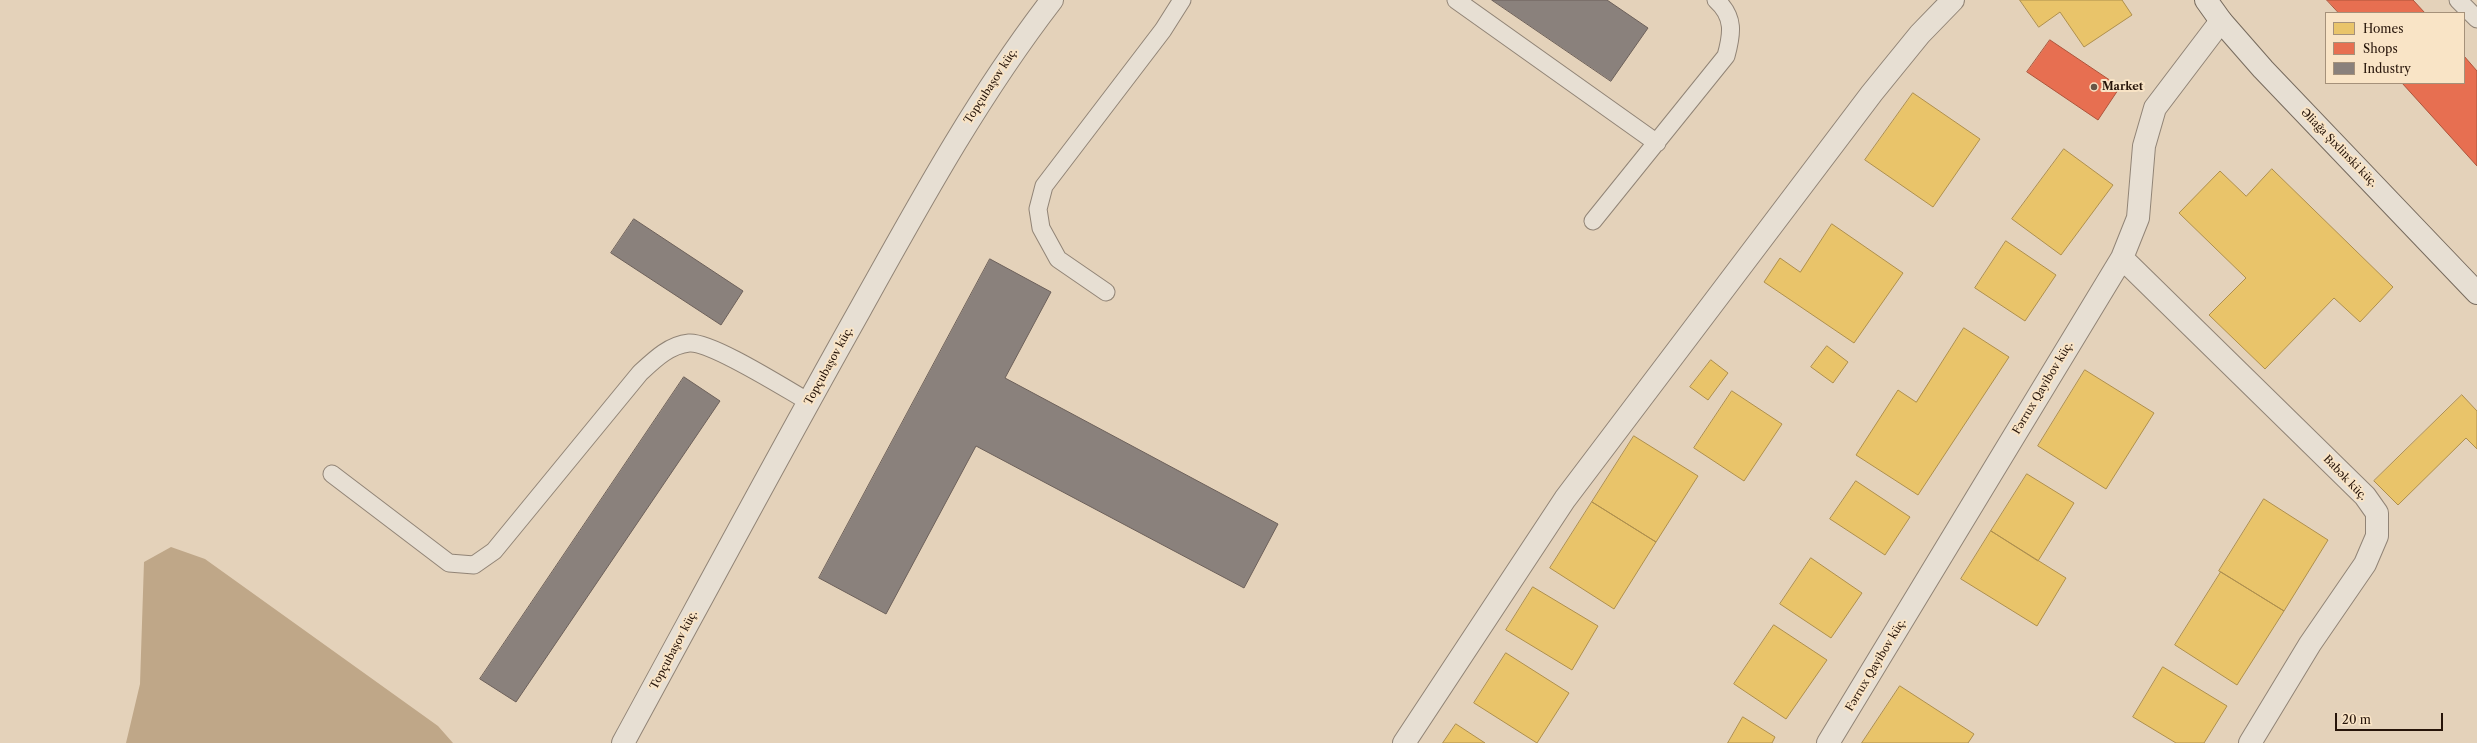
<!DOCTYPE html>
<meta charset="utf-8">
<style>
body{margin:0}
#map{position:relative;width:2477px;height:743px;overflow:hidden;background:#e4d2ba;font-family:"Libre Caslon Text",serif}
canvas{display:block}
.legend{position:absolute;left:2325px;top:12px;width:140px;height:72px;box-sizing:border-box;background:#f9e4c6;border:1px solid #a5917a;margin:0;padding:5px 7px;list-style:none;font-size:12px;color:#261409}
.legend li{display:flex;align-items:center;gap:8px;height:20px}
.legend b{width:20px;border:1px solid #a5917a}
.scale{position:absolute;left:2335px;top:713px;width:108px;height:18px;box-sizing:border-box;border:2px solid #261409;border-top:0;padding-left:5px;font-size:12px;line-height:14px;white-space:nowrap;color:#261409;-webkit-text-stroke:3px #f9e4c6;paint-order:stroke}
</style>
<div id="map">
<canvas width="2477" height="743"></canvas>
<ul class="legend">
<li><b style="height:11px;background:#e9c46a"></b>Homes</li>
<li><b style="height:11px;background:#e76f51"></b>Shops</li>
<li><b style="height:11px;background:#8a817c"></b>Industry</li>
</ul>
<div class="scale">20 m</div>
</div>
<script>
const g = document.querySelector('canvas').getContext('2d');
g.lineJoin = 'round';
function paint(path, color) { g.fillStyle = color; g.fill(path, 'evenodd'); }
function trace(path, color, width, dash) { g.strokeStyle = color; g.lineWidth = width; g.lineCap = dash ? 'butt' : 'round'; g.setLineDash(dash || []); g.stroke(path); }
function label(font, color, halo, rows, align = 'center') {
  g.font = font + ' "Libre Caslon Text",serif'; g.lineWidth = 4; g.setLineDash([]); g.textBaseline = 'middle'; g.strokeStyle = halo; g.fillStyle = color; for (const [text, x, y, turn = 0] of rows) {
    g.save(); g.translate(x, y); g.rotate((+turn || 0) * Math.PI / 180); g.textAlign = isNaN(turn) ? turn : align; if (halo) g.strokeText(text, 0, 0); g.fillText(text, 0, 0); g.restore();
  }
}
paint(new Path2D(`
 M171,547L205,559L438,726L453,743H126L140,684L144,562Z`), '#bfa788');
const homes = new Path2D(`
 M2020,0H2122L2132,15L2084,47L2060,12L2039,27Z
 M1913,93L1980,139L1933,207L1865,160Z
 M2064,149L2113,185L2061,255L2012,219Z
 M2272,169L2393,287L2360,322L2334,298L2265,369L2209,315L2246,278L2179,213L2220,171L2246,196Z
 M1832,224L1903,273L1854,343L1764,282L1780,258L1800,272Z
 M2006,241L2056,275L2025,321L1975,288Z
 M1964,328L2009,357L1918,495L1856,455L1898,390L1916,402Z
 M1827,346L1848,362L1833,383L1811,367Z
 M1711,360L1728,373L1708,400L1690,387Z
 M2085,370L2154,413L2106,489L2038,446Z
 M1732,391L1782,424L1744,481L1694,448Z
 M2462,395L2477,411V449L2466,438L2398,505L2374,481Z
 M1634,436L1698,476L1656,542L1592,502Z
 M2027,474L2074,503L2038,561L1991,531Z
 M1856,481L1910,517L1885,555L1830,519Z
 M2264,499L2328,540L2284,611L2219,571Z
 M1592,502L1656,542L1614,609L1550,568Z
 M1991,531L2066,578L2037,626L1961,579Z
 M1811,558L1862,593L1831,638L1780,604Z
 M2221,572L2284,611L2237,685L2175,645Z
 M1533,587L1598,626L1572,670L1506,630Z
 M1774,625L1827,660L1786,719L1734,684Z
 M1506,653L1569,693L1537,743L1474,703Z
 M2163,667L2227,706L2204,743H2176L2133,717Z
 M1900,686L1974,734L1968,743H1862Z
 M1743,717L1775,737L1772,743H1728Z
 M1456,724L1485,743H1443Z`);
paint(homes, '#e9c46a');
trace(homes, '#ae8f4d', 1);
const shops = new Path2D(`
 M2327,0H2413L2425,13H2339Z
 M2050,40L2120,87L2098,120L2027,72Z
 M2464,56L2477,71V166L2402,83H2464Z`);
paint(shops, '#e76f51');
trace(shops, '#ad543b', 1);
const industry = new Path2D(`
 M1492,0H1607L1648,28L1611,81Z
 M634,219L743,291L721,325L611,253Z
 M990,259L1051,292L1005,378L1278,524L1244,588L976,446L886,614L819,578Z
 M684,377L720,401L516,702L480,679Z`);
paint(industry, '#8a817c');
trace(industry, '#6c605a', 1);
const lane = new Path2D(`
 M1456,0L1657,143
 M2458,0L2477,19
 M1593,221L1726,56C1732,34 1735,17 1716,0
 M1106,292L1058,259L1041,228L1038,209L1044,186L1163,30L1182,0
 M332,474L449,563L474,565L494,551L640,373C654,360 669,345 689,343C711,341 786,389 809,402`);
const street = new Path2D(`
 M2122,258L2365,496L2377,513V536L2365,564L2310,644L2250,743
 M623,743C702,598 780,452 861,308C920,202 978,96 1052,0
 M1404,743L1565,499L1872,93L1920,34L1953,0
 M1828,743L2122,258L2138,218L2144,146L2155,108L2221,21`);
const secondary = new Path2D(`
 M2206,0L2221,21L2263,69L2477,293`);
trace(lane, '#918476', 19);
trace(street, '#918476', 24);
trace(secondary, '#776b5e', 24);
trace(lane, '#e7dfd3', 17);
trace(street, '#e7dfd3', 22);
trace(secondary, '#e7dfd3', 22);
for (const [x, y, r, color] of [
 [2094,87,4,"#685647"]
]) { const dot = new Path2D(); dot.arc(x, y, r, 0, 2 * Math.PI); g.fillStyle = color; g.fill(dot); trace(dot, '#f9e4c6', 1.5); }
label('11px', '#261409', '#f9e4c6', [
 ["Topçubaşov küç.",991,86,-57],
 ["Əliağa Şıxlinski küç.",2339,148,46],
 ["Topçubaşov küç.",829,366,-61],
 ["Fərrux Qayibov küç.",2043,388,-59],
 ["Babək küç.",2345,478,46],
 ["Topçubaşov küç.",674,650,-62],
 ["Fərrux Qayibov küç.",1876,665,-59]
]);
label('bold 11px', '#261409', '#f9e4c6', [
 ["Market",2102,87]
], 'left');
</script>
